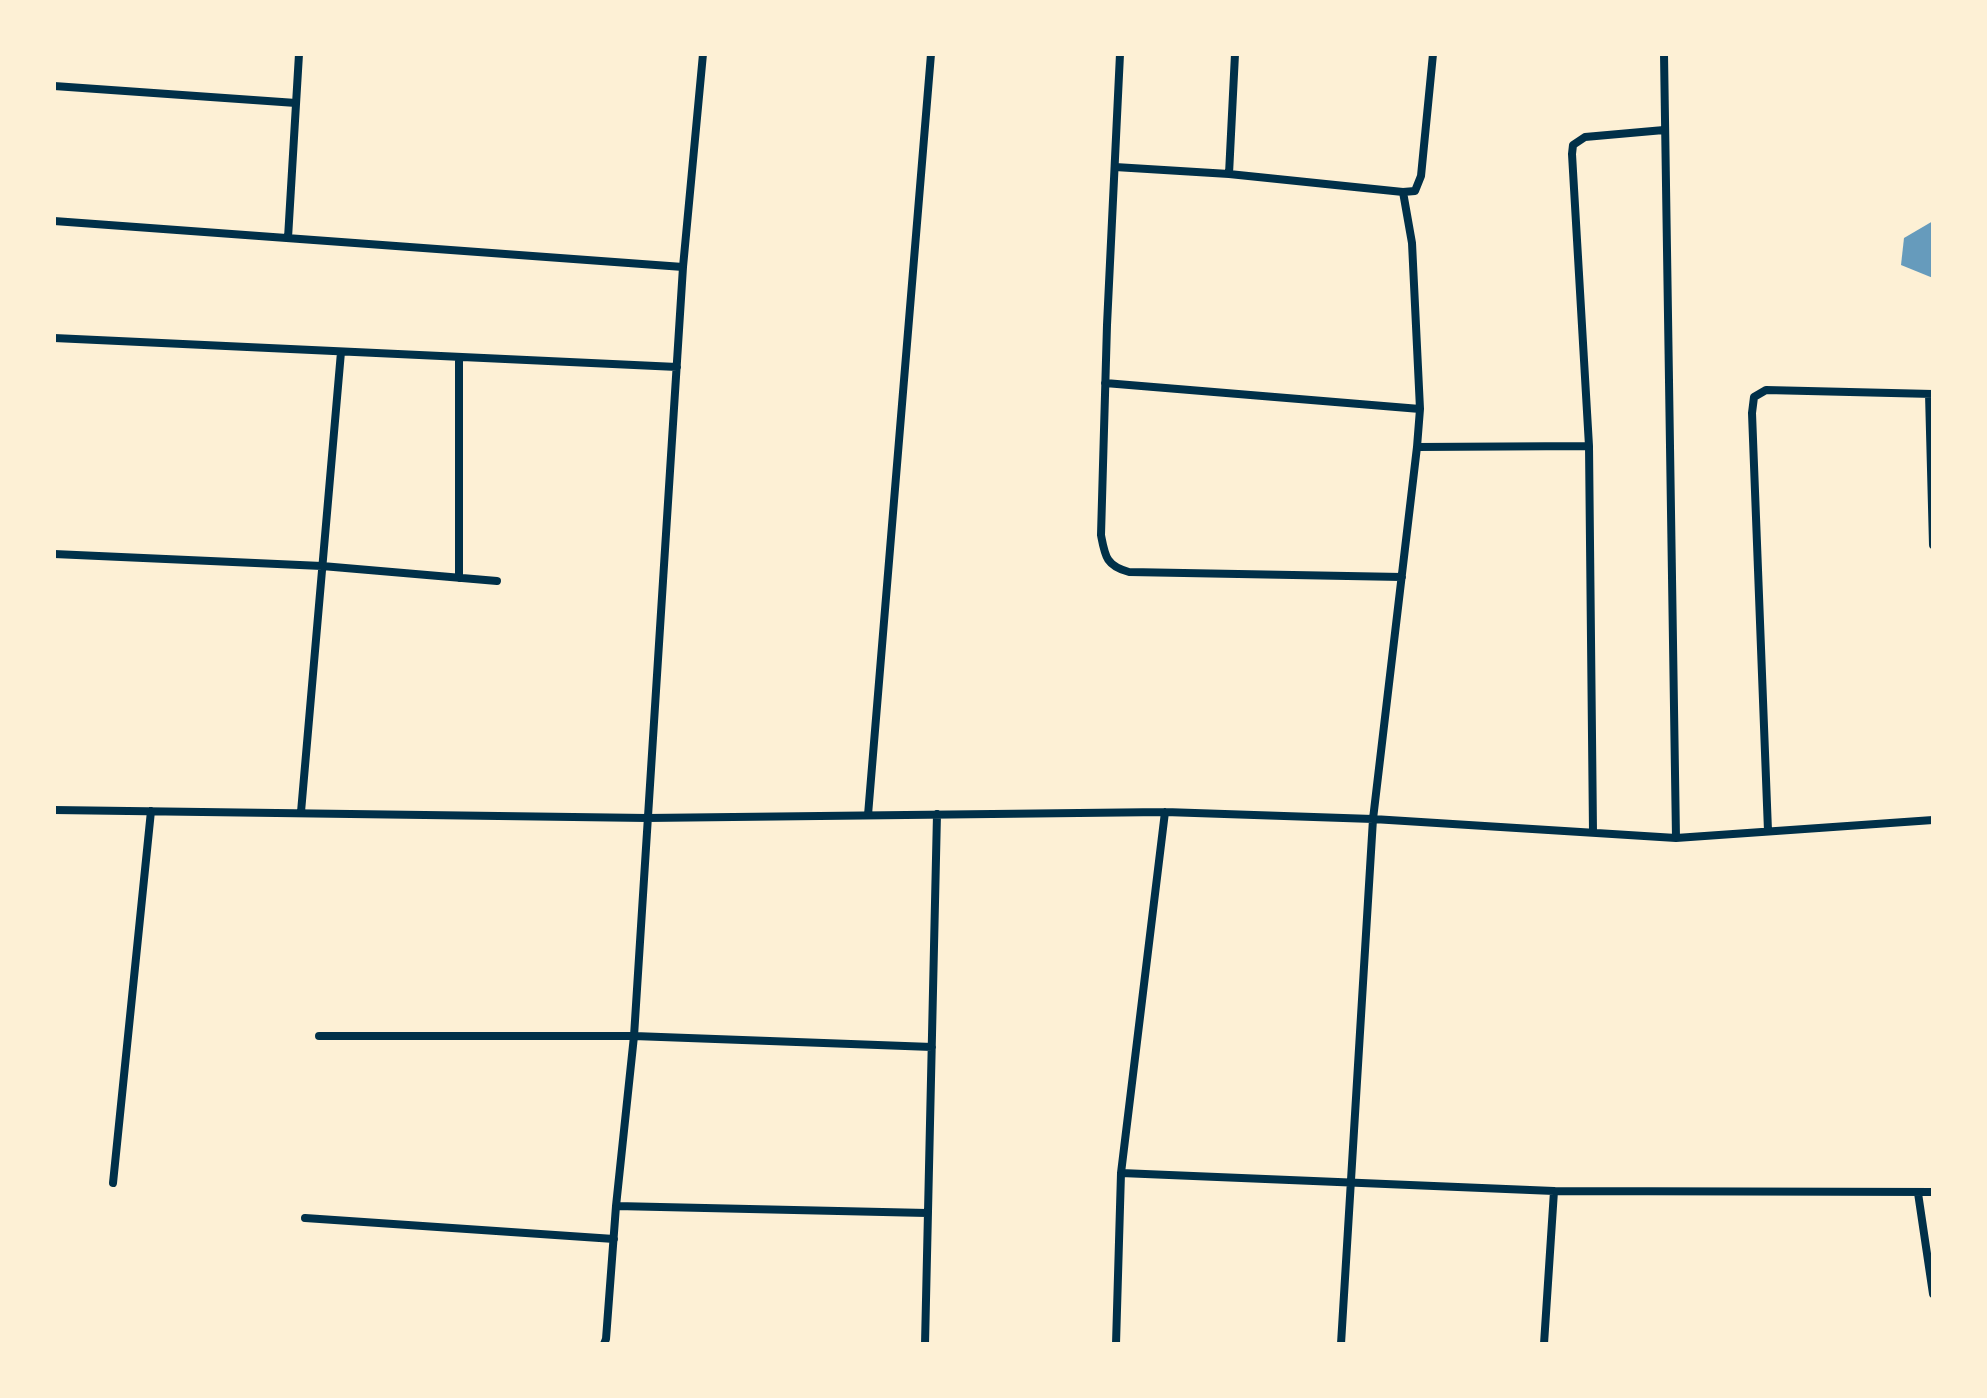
<!DOCTYPE html>
<style>
body{margin:0}
#map{position:relative;width:1987px;height:1398px;overflow:hidden;background:#fdf0d5;font-family:"Work Sans",sans-serif}
canvas{display:block}
.frame{position:absolute;inset:0;border:56px solid #fdf0d5;pointer-events:none}
</style>
<div id="map">
<canvas width="1987" height="1398"></canvas>
<div class="frame"></div>
</div>
<script>
const g = document.querySelector('canvas').getContext('2d');
g.lineJoin = 'round';
function paint(path, color) { g.fillStyle = color; g.fill(path, 'evenodd'); }
function trace(path, color, width, dash) { g.strokeStyle = color; g.lineWidth = width; g.lineCap = dash ? 'butt' : 'round'; g.setLineDash(dash || []); g.stroke(path); }
paint(new Path2D(`
 M1933,221V278L1901,265L1904,238Z`), '#669bbc');
trace(new Path2D(`
 M1120,54L1107,325L1101,535C1105,556 1106,566 1129,572L1402,577
 M1664,54L1676,838
 M54,86L296,103
 M1115,167L1229,174L1403,192L1415,191L1421,176L1433,54
 M1229,174L1235,54
 M54,221L683,267
 M288,238L299,54
 M54,338L677,367
 M1105,383L1420,409
 M1929,394L1933,545
 M1417,447L1589,446
 M54,554L322,566L497,581
 M459,578V358
 M54,810L647,818L1165,812L1373,819L1676,838L1933,820
 M301,812L341,352
 M868,815L931,54
 M1768,831L1752,413L1754,397L1766,390L1933,394
 M1593,832L1589,446L1572,154L1573,145L1585,137L1664,130
 M319,1036H634L932,1047
 M1121,1173L1554,1191L1933,1192
 M113,1183L151,811
 M1918,1193L1933,1294
 M616,1206L927,1213
 M305,1218L614,1239
 M604,1344L606,1339L616,1206L634,1036L683,267L703,54
 M925,1344L937,814
 M1116,1344L1121,1173L1165,812
 M1341,1344L1373,819L1417,447L1420,409L1412,243L1403,192
 M1544,1344L1554,1191`), '#003049', 8);
</script>
